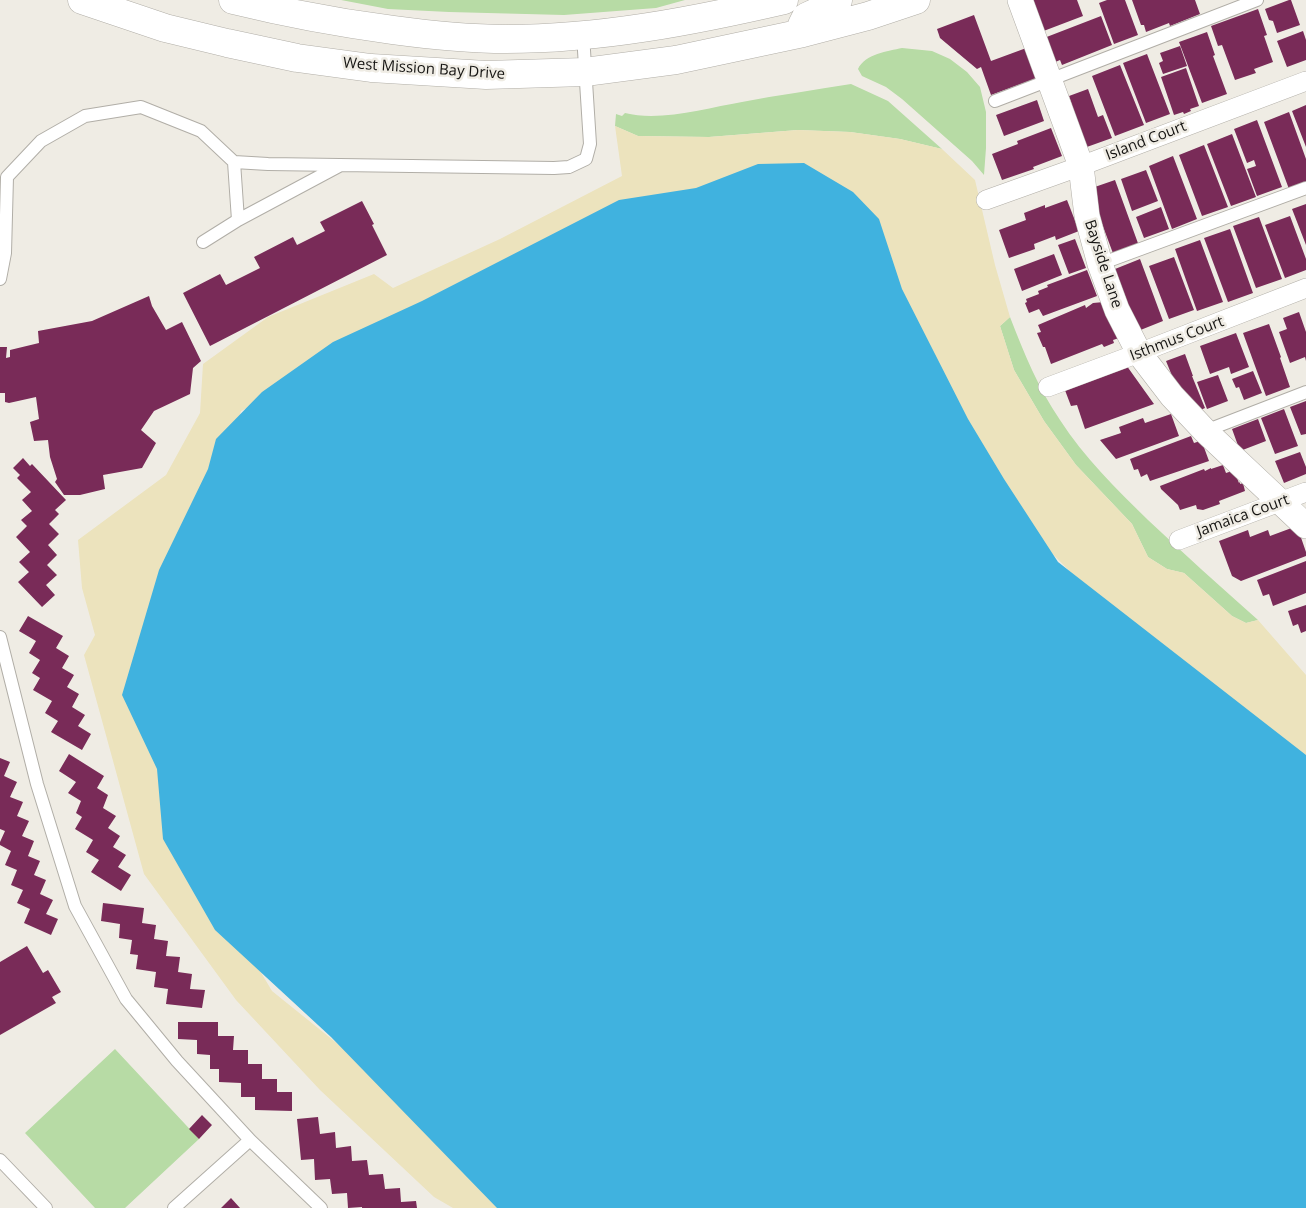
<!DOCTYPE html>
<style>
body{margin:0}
canvas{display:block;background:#efece4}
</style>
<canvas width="1306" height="1208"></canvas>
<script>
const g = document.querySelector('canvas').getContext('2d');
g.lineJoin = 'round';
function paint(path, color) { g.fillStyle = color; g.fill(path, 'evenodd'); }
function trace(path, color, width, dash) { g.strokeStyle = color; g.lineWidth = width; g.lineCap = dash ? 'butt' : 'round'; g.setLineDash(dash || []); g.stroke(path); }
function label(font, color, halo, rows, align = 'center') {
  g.font = font + ' "Open Sans",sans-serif'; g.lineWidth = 5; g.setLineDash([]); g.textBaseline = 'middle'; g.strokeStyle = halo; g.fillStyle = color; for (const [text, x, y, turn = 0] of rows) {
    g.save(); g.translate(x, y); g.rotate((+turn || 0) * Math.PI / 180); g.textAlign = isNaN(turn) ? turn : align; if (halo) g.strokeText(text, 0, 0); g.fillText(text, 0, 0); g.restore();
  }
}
paint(new Path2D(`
 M341,0H685L656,8L564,15L449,12L388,9Z
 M902,48L932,51L950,59L967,72L980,87L986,112V148L984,175L972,161L902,99L886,87L862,76L858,69C865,54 888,51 902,48Z
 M851,84L888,101L942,149L900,139L850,132L798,130L709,137L638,136L615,126L616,114L622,116L625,113C660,122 707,108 742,102C778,95 815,90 851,84Z
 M1010,317C1024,353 1038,388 1060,420C1084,457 1116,489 1148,520C1184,554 1221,587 1258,620L1246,623L1232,616L1184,573L1167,569L1148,557L1132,524L1076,465L1044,421L1014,370L1000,326Z
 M115,1049L199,1139L125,1208H95L25,1133Z`), '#b7dba5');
paint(new Path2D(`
 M615,126L638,136L709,137L798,130L850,132L900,139L942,149L975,180L995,265L1010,317L1000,326L1014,370L1044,421L1076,465L1132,524L1148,557L1167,569L1184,573L1232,616L1246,623L1258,620L1306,675V777L1182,685L1031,532L469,297L241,411L190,572L204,877L272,991L385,1082L501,1208H453L434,1197L320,1090L236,1000L144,874L84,655L95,635L82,588L78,540L166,475L200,413L203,364L268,317L374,274L393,288L500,239L622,176Z`), '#ece3bd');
paint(new Path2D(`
 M804,163L853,192L879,219L902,289L968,419L1004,479L1058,562L1306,755V1208H497L331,1037L215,930L163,839L157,769L122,695L159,570L208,469L216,439L262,392L333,342L422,301L619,200L696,188L758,164Z`), '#40b2df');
paint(new Path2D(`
 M1029,0H1077L1083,16L1041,32Z
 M1107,0H1125L1138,35L1114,44L1099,3Z
 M1132,0H1195L1200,14L1170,26L1169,23L1146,32L1144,25H1141Z
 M1289,0H1291L1300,25L1277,33L1273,21L1269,20L1265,9Z
 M1258,9L1267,35L1264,36L1273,62L1254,69L1256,73L1235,80L1222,45L1218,46L1211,26Z
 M974,15L991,61L1029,47L1040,77L991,95L981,67L977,69L940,38L937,29Z
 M1101,16L1112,45L1062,65L1060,60L1053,63L1044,38Z
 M1303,31L1306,40V60L1287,67L1277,41Z
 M1207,32L1215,55L1213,56L1227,94L1202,103L1179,42Z
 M1180,46L1187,66L1163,74L1159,63L1163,61L1160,53Z
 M1147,54L1170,114L1146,123L1123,63Z
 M1120,65L1144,125L1115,136L1092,76Z
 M1186,68L1199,106L1190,109L1191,111L1184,114L1183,112L1174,115L1161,77Z
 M1088,89L1098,117L1103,115L1112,138L1084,148L1069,107L1072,105L1069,96Z
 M1037,100L1044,121L1004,136L996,115Z
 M1306,105V147L1292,111Z
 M1289,112L1306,159V182L1289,189L1264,122Z
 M1257,120L1282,187L1257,196L1247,169L1256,166L1254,160L1247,163L1234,129Z
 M1051,128L1062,156L1033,167L1034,169L1002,180L992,154L1018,144L1017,141Z
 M1232,134L1256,197L1231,206L1207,144Z
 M1204,145L1228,207L1202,216L1179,155Z
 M1173,156L1197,219L1172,229L1149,166Z
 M1146,170L1158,201L1132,211L1121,179Z
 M1115,180L1139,246L1114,256L1089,189Z
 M1067,200L1079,231L1056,240L1055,236L1034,244L1035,249L1009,258L999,230L1026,220L1024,213L1045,205V208Z
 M362,201L374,224L372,225L387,255L210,346L183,293L220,274L226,285L260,268L254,257L293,237L297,245L325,231L320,222Z
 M1306,204V245L1292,209Z
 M1161,207L1169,229L1144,238L1136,217Z
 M1290,216L1306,259V270L1285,278L1265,225Z
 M1259,217L1282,279L1256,288L1233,226Z
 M1230,229L1253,293L1228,302L1204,238Z
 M1075,239L1086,268L1069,274L1058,245Z
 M1200,240L1223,302L1197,311L1175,249Z
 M1054,254L1062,275L1022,291L1014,269Z
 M1174,257L1194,310L1169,319L1149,266Z
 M1140,259L1163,321L1138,331L1115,269Z
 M1087,270L1097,296L1043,316L1039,309L1029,313L1025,303L1027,302L1026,299L1039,294L1038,291L1048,287L1047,285Z
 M149,296L152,306L166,330L182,322L201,361L193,368L190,394L154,411L141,430L156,443L142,468L103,475L105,489L80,495H64L55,482L57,479L50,457L48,440L34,441L30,422L39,419L36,397L9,403L5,402V393H0V347H7L6,358L10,357V350L39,343L38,331L92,321Z
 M1104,302L1119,338L1113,340L1114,343L1104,347L1102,344L1051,364L1045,347H1043L1037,333L1041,332L1038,325L1085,305L1086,308L1093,303Z
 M1299,312L1306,332V361L1305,357L1290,363L1279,332L1287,329L1283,318Z
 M1269,324L1281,357L1280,358L1290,387L1266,396L1243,333Z
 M1236,333L1249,367L1231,374L1229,367L1210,374L1200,346Z
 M1185,354L1193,376H1192L1205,408L1196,412L1179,393L1166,361Z
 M1124,362L1154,404L1085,429L1077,405L1071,406L1063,385Z
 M1253,371L1262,393L1244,400L1239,387L1236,388L1232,379Z
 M1218,375L1228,401L1207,409L1197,382Z
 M1306,401V434L1301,435L1290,407Z
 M1284,409L1298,446L1275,454L1261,418Z
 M1171,414L1179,436L1116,459L1100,440L1121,433L1119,427L1143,418L1145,423Z
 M1258,419L1266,441L1240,451L1232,429Z
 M1191,436L1194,443L1200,441L1202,442L1209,461L1150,481L1147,474L1141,477L1138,469L1134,470L1130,459Z
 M1300,452L1306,467V474L1284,483L1275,461Z
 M23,458L30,466L32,464L66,500L55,510L59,514L49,524L59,534L48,545L57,555L47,565L57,575L46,585L55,595L42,607L18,582L29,572L19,562L30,552L16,537L27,526L21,520L32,511L22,500L31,492L17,478L20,475L13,468Z
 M1223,465L1226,473L1232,471L1235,473L1239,483L1240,482V484L1243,483L1245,491L1219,501L1220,504L1203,510L1197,509L1196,505L1180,510L1178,505L1161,489L1160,486L1204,469L1205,471L1211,468V469Z
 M1297,526L1306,552V556L1241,581L1232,576L1219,541L1248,530L1250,537L1268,530L1270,536Z
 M1306,561V593L1273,606L1269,594L1263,596L1257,580Z
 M1306,605V631L1301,633L1298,624L1293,626L1288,611Z
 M28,616L63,636L56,648L69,656L62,668L74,675L67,687L79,694L72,707L85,715L78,726L91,734L82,750L51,732L58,721L45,713L52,701L33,690L40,678L32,673L40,660L29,653L36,641L19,631Z
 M69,754L104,776L97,788L108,795L103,808L116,816L108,828L120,836L113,847L126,855L118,867L131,875L121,891L91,872L99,860L86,852L93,840L75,829L82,817L76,813L81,801L68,793L76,782L59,771Z
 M0,758L10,762L4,776L17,782L10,797L23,802L17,816L29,821L22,836L34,841L28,856L40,861L34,875L46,880L40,894L53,900L46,914L58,919L51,935L24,923L30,909L17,903L23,890L11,885L17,870L5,865L11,851L0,845V842L5,831L0,829Z
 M103,903L144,908L142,923L156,925L154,939L168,941L166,956L180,957L178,972L192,974L190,989L205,990L202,1008L166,1004L168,989L154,987L156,972L136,969L138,955L130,954L132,940L119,938L120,924L101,921Z
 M27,946L43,973L48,970L61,992L52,997L56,1003L0,1035V962Z
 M178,1022H218V1036H234L233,1050H248V1064H262V1079H277V1092H292V1111L255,1110V1097H241V1083L219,1082V1069H210V1055L197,1054V1040L178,1039Z
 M202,1115L212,1125L199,1139L189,1129Z
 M318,1117L320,1134L335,1132L336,1148L351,1146L352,1161L367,1160L369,1175L383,1174L385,1189L400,1188L401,1202L416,1201L417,1208H362V1207L348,1208L347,1193L332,1194L330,1179L315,1180L314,1159L301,1160L297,1119Z
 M231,1198L240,1208H221Z`), '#792b58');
const service = new Path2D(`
 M995,101L1257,0
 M238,220L339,166
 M203,242L238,220L234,162
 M1100,264L1306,188
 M0,279L5,253L7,177L41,141L85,116L141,107L201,131L234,162L268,164L554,168L569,167L586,159L590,144L583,35
 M1205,431L1306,392
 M0,637L37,784L75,906L126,999L177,1061L250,1140L321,1208
 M0,1160L46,1208
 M174,1208L250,1140`);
const pedestrian = new Path2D(`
 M986,200L1081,166L1306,81
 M1048,387L1139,353L1306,288
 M1179,540L1306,492`);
const minor = new Path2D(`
 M1020,0L1081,166L1087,216L1100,264L1117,310L1139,353L1172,396L1205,431L1306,526`);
const primary = new Path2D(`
 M82,0L165,28L227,43L297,58L371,68L486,75L585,72L676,60L803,33L868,16L916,0
 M233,0C286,13 339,23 393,30C430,35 469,39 506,39C600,39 693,21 784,0
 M803,29L802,25L806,17L823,9L838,0`);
trace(service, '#b1aea7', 14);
trace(pedestrian, '#b1aea7', 20);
trace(minor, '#b1aea7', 26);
trace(primary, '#b1aea7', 29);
trace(service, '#fff', 12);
trace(pedestrian, '#fff', 19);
trace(minor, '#fff', 25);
trace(primary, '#fff', 28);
label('15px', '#151412', '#efece4', [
 ["West Mission Bay Drive",424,69,4],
 ["Island Court",1146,141,-21],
 ["Bayside Lane",1103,264,72],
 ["Isthmus Court",1177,339,-21],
 ["Jamaica Court",1243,516,-20]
]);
</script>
